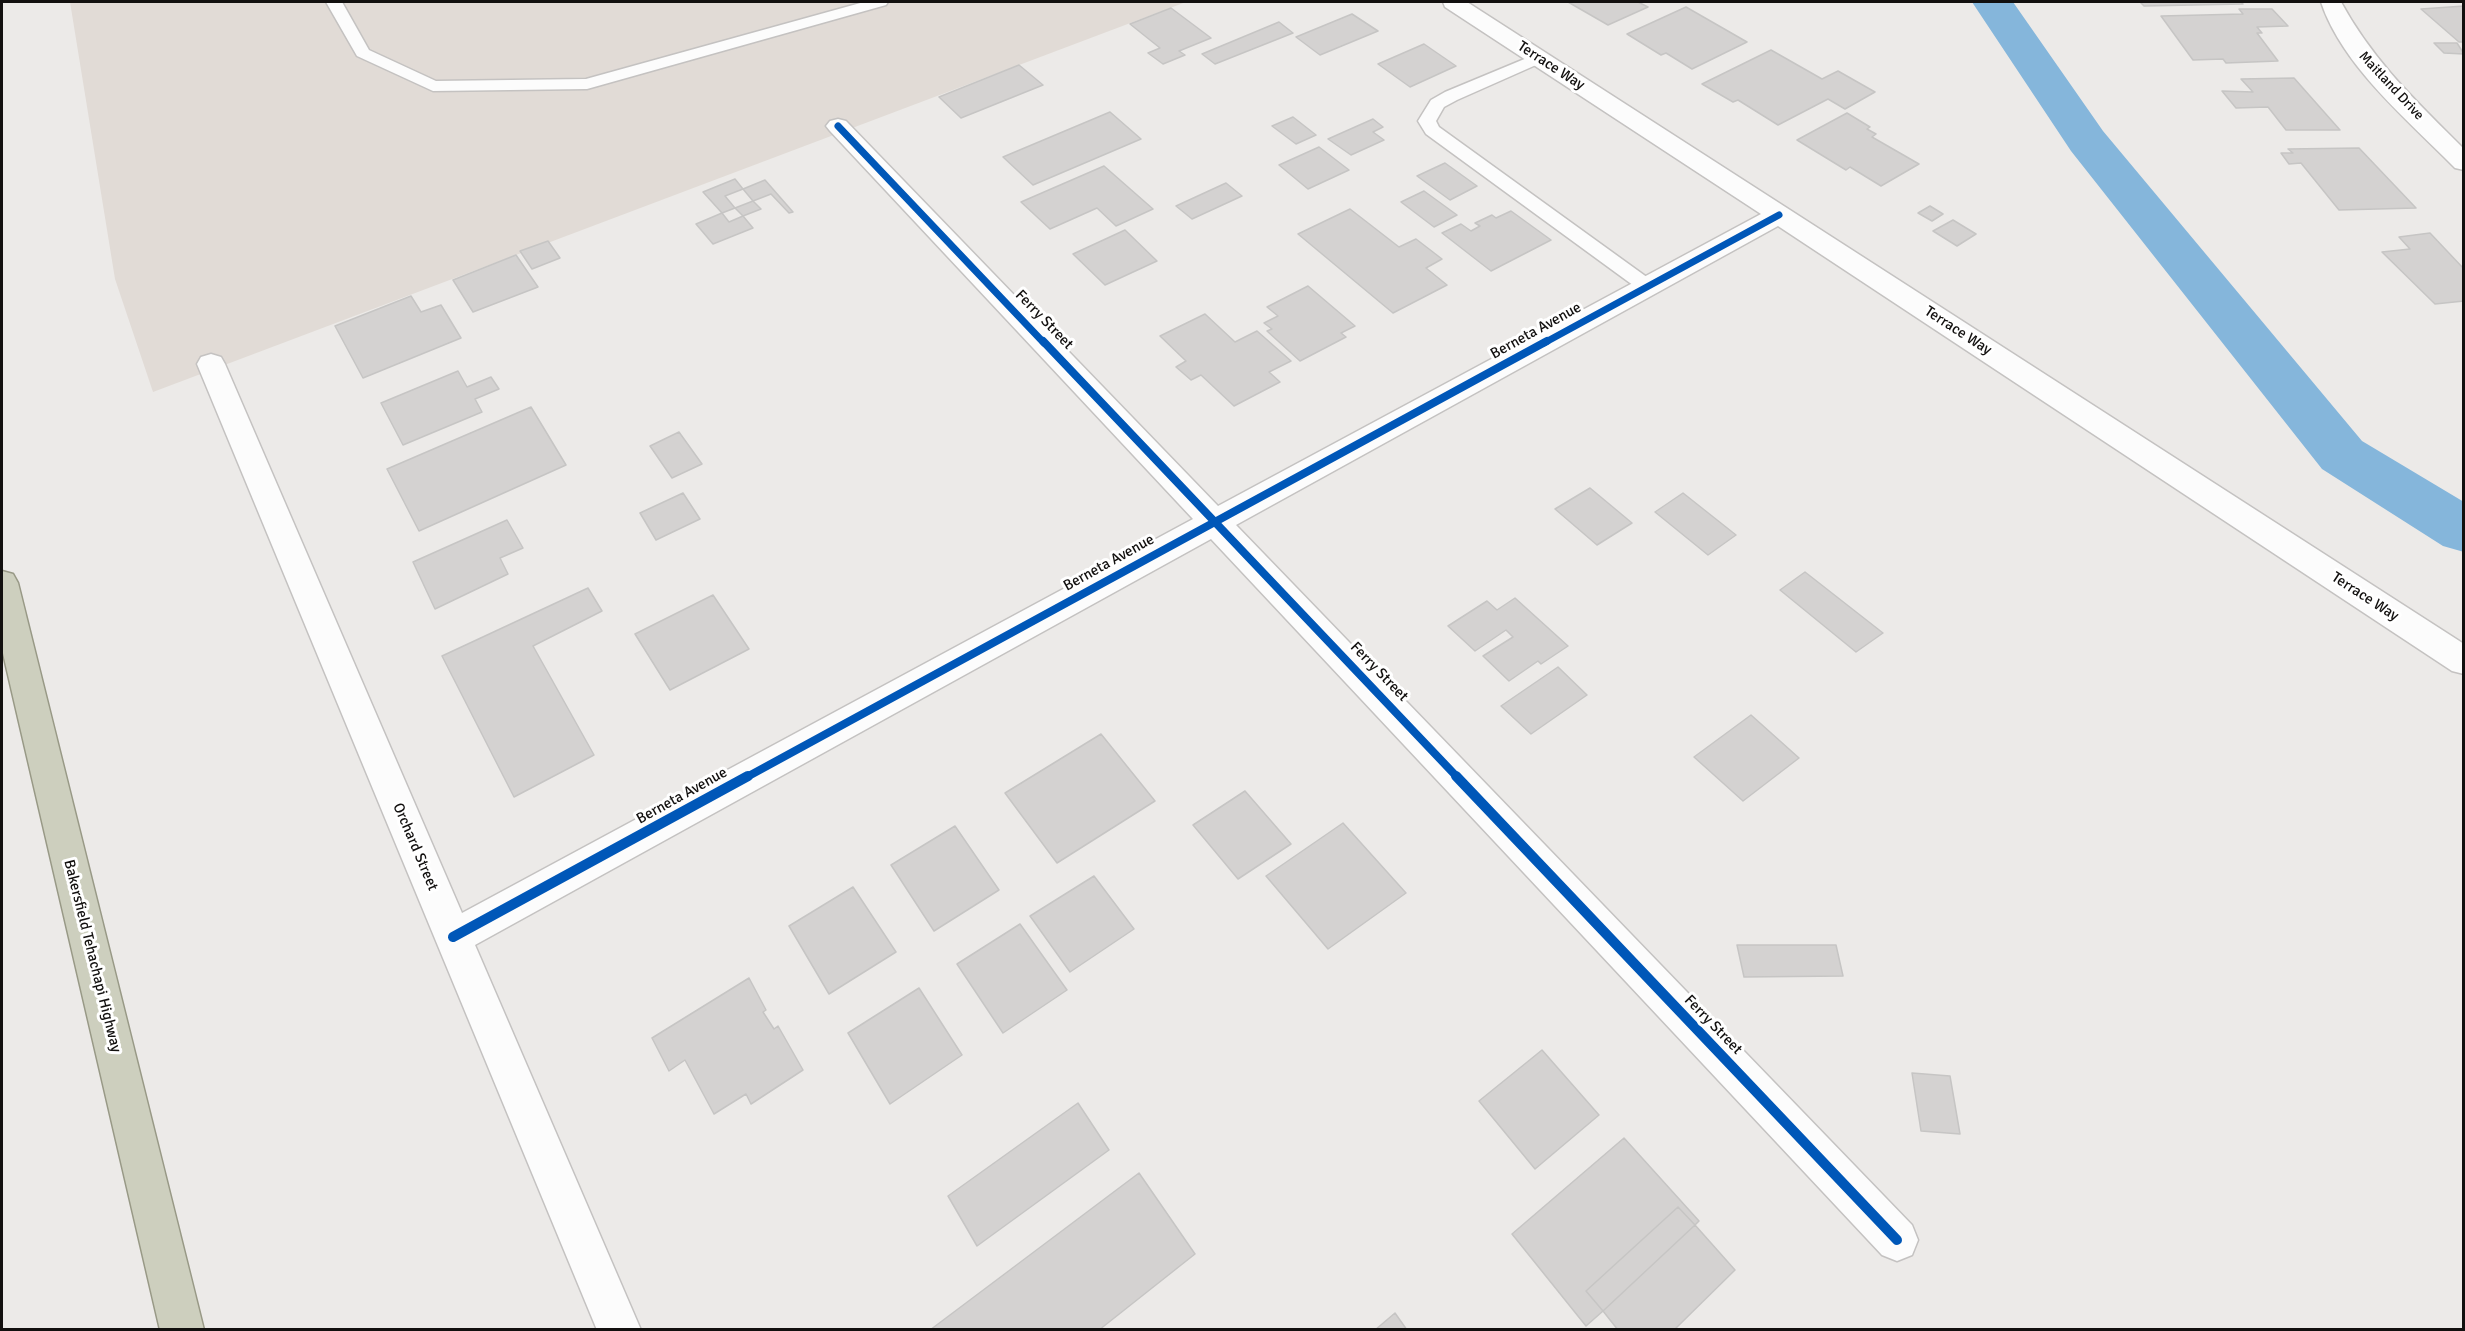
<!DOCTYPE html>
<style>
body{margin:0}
#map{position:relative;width:2465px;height:1331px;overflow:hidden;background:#eceae8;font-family:Signika,sans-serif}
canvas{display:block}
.frame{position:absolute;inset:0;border:3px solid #12100f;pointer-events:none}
</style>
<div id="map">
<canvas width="2465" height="1331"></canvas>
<div class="frame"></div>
</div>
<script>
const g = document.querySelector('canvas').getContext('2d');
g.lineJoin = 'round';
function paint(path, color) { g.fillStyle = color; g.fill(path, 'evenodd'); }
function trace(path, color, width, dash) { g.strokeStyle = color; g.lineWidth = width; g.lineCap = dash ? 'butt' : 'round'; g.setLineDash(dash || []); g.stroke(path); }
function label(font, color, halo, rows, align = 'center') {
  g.font = font + ' Signika,sans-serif'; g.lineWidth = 6; g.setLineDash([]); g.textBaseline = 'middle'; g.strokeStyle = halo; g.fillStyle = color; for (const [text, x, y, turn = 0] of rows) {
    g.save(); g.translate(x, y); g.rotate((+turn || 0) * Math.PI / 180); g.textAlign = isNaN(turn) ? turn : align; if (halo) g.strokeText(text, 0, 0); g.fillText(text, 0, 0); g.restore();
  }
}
paint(new Path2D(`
 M70,2H1186L153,392L115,279Z`), '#e1dbd6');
paint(new Path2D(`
 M1972,2H2013L2103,131L2362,441L2464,502V552L2443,546L2322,469L2071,151Z`), '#85b6db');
const building = new Path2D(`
 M1568,2H1638L1648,7L1608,25Z
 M2140,2H2241L2243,4L2144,6Z
 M2464,6V42H2459L2421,9Z
 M1686,7L1747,42L1692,69L1666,53L1661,55L1627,34Z
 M1171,8L1211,38L1179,51L1185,55L1163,64L1148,53L1160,48L1130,24Z
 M2239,9H2272L2288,26L2257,27L2262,33H2257L2278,61L2226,63L2223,59L2193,60L2161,16L2243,14Z
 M1352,14L1378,31L1320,55L1296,37Z
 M1279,22L1293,33L1215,64L1202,54Z
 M2434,43H2457L2464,54L2444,53Z
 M1424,44L1456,66L1410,87L1378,64Z
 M1771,50L1822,79L1838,71L1875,92L1845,109L1828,99L1778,125L1738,100L1733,102L1702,84Z
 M1019,65L1043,85L961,118L939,97Z
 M2294,78L2340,130H2286L2268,107L2236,108L2222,91L2253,92L2241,79Z
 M1110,112L1141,139L1033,185L1003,157Z
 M1847,113L1870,127L1867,129L1876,134L1872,137L1919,164L1881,186L1850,167L1846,170L1797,140Z
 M1293,117L1316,135L1296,144L1272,126Z
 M1373,119L1383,127L1373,132L1384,140L1351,155L1328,139Z
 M1319,147L1349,170L1308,189L1279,165Z
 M2359,148L2416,208L2339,210L2301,163L2289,164L2281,153H2293L2288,149Z
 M1445,163L1477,186L1450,200L1417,176Z
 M1104,166L1153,209L1116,226L1097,208L1050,229L1021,202Z
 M735,179L743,189L725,196L735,208L722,213L703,192Z
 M765,180L793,212L789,213L771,194L753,201L743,189Z
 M1226,183L1242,196L1192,219L1176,206Z
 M1424,191L1457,215L1434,227L1401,202Z
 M753,201L761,209L743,216L735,208Z
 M1930,206L1943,214L1932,221L1918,213Z
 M1350,209L1399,247L1416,239L1442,259L1426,268L1447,285L1393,313L1298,234Z
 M1511,211L1551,240L1491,271L1442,233L1461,224L1471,231L1480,226L1475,223L1492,215L1496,218Z
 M722,213L729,222L743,216L753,228L713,244L696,224Z
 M1953,220L1976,234L1957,246L1933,231Z
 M1125,230L1157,261L1105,285L1073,254Z
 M2430,233L2464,269V301L2435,304L2382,252L2410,249L2399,237Z
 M548,241L560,258L532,269L520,251Z
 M516,255L538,287L473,312L453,280Z
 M1308,286L1355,326L1341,333L1346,337L1300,361L1267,331L1272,329L1264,323L1278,316L1267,307Z
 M411,296L421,312L441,305L461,338L363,378L335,326Z
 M1205,314L1235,342L1257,331L1291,361L1269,372L1280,382L1234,406L1201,375L1191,380L1176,367L1186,361L1160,336Z
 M458,371L467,387L491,377L499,389L475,399L482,412L403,445L381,403Z
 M531,407L566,465L419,531L387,469Z
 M679,432L702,464L672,478L650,446Z
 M1590,488L1632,523L1597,545L1555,509Z
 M683,493L700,519L656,540L640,513Z
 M1683,493L1736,535L1708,555L1655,512Z
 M507,520L523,548L500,558L508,574L435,609L413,562Z
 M1805,572L1883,633L1856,652L1780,590Z
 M588,588L602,611L533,646L594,755L514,797L442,656Z
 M713,595L749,649L670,690L635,634Z
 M1515,598L1568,646L1541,664L1538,661L1509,681L1483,656L1513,637L1506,630L1475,651L1448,626L1487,601L1497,610Z
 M1558,667L1587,695L1531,734L1501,706Z
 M1751,715L1799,758L1743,801L1694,757Z
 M1101,734L1155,801L1057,863L1005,793Z
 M1245,791L1291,844L1238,879L1193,825Z
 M1343,823L1406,893L1328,949L1266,876Z
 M955,826L999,890L934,931L891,865Z
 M1094,876L1134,929L1070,972L1030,916Z
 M853,887L896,952L829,994L789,926Z
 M1020,924L1067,990L1003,1033L957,964Z
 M1737,945H1836L1843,976L1744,977Z
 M749,978L766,1010L763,1012L774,1029L778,1026L803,1070L751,1104L746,1094L714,1114L685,1060L669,1071L652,1038Z
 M919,988L962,1055L890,1104L848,1033Z
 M1542,1050L1599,1115L1535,1169L1479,1101Z
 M1912,1073L1950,1076L1960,1134L1921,1131Z
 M1078,1103L1109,1150L977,1246L948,1196Z
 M1624,1138L1699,1221L1695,1225L1678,1207L1586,1291L1603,1311L1586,1326L1512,1234Z
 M1139,1173L1195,1254L1099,1330H930Z
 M1678,1207L1695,1225L1603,1311L1586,1291Z
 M1695,1225L1735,1270L1674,1330H1618L1603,1311Z
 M1395,1313L1407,1330H1375Z`);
paint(building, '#d4d2d1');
trace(building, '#c6c5c4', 1.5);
const service = new Path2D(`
 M326,2H342L369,50L436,81L586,79L864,2H888L886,5L587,89L433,91L357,56Z
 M1539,53L1547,58L1545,61L1457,100L1444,107L1436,121L1439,127L1655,283L1658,287L1655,291L1648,293L1641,291L1426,134L1418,121L1431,100L1445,92Z`);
const minor = new Path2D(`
 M1443,2H1467L2464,644V674L2452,671L1778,226L1236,525L1912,1225L1918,1240L1912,1255L1897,1261L1882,1255L1211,539L475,945L641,1330H597L197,364L201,357L211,354L221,357L225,364L462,913L1193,519L830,131L826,126L830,121L838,119L846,121L1218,506L1761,214L1445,7Z
 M2321,2H2341C2373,61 2416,101 2464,149V170L2455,168C2409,121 2342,66 2321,2Z`);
const motorway = new Path2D(`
 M2,571L13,574L18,583L204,1330H160L2,649Z`);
trace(service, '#c4c2c1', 3);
trace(minor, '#c4c2c1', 3);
trace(motorway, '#989986', 3);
paint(service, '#fcfcfc');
paint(minor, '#fcfcfc');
paint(motorway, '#cdcfbe');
trace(new Path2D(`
 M838,126L1044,343
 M1544,343L1779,215`), '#0057b8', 7);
trace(new Path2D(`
 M1043,341L1458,778
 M745,778L1547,341`), '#0057b8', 8);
trace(new Path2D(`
 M1456,776L1897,1240
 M453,937L748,776`), '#0057b8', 10);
label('14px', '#12100f', '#fff', [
 ["Maitland Drive",2391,86,47]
]);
label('15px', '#12100f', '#fff', [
 ["Terrace Way",1551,66,33],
 ["Ferry Street",1044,320,46],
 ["Berneta Avenue",1536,331,-29],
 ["Terrace Way",1958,331,33],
 ["Berneta Avenue",1109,563,-29],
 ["Terrace Way",2365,597,33],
 ["Ferry Street",1379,672,46],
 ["Berneta Avenue",682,796,-29],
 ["Orchard Street",415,847,67],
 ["Bakersfield Tehachapi Highway",92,956,76],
 ["Ferry Street",1713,1025,46]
]);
</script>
